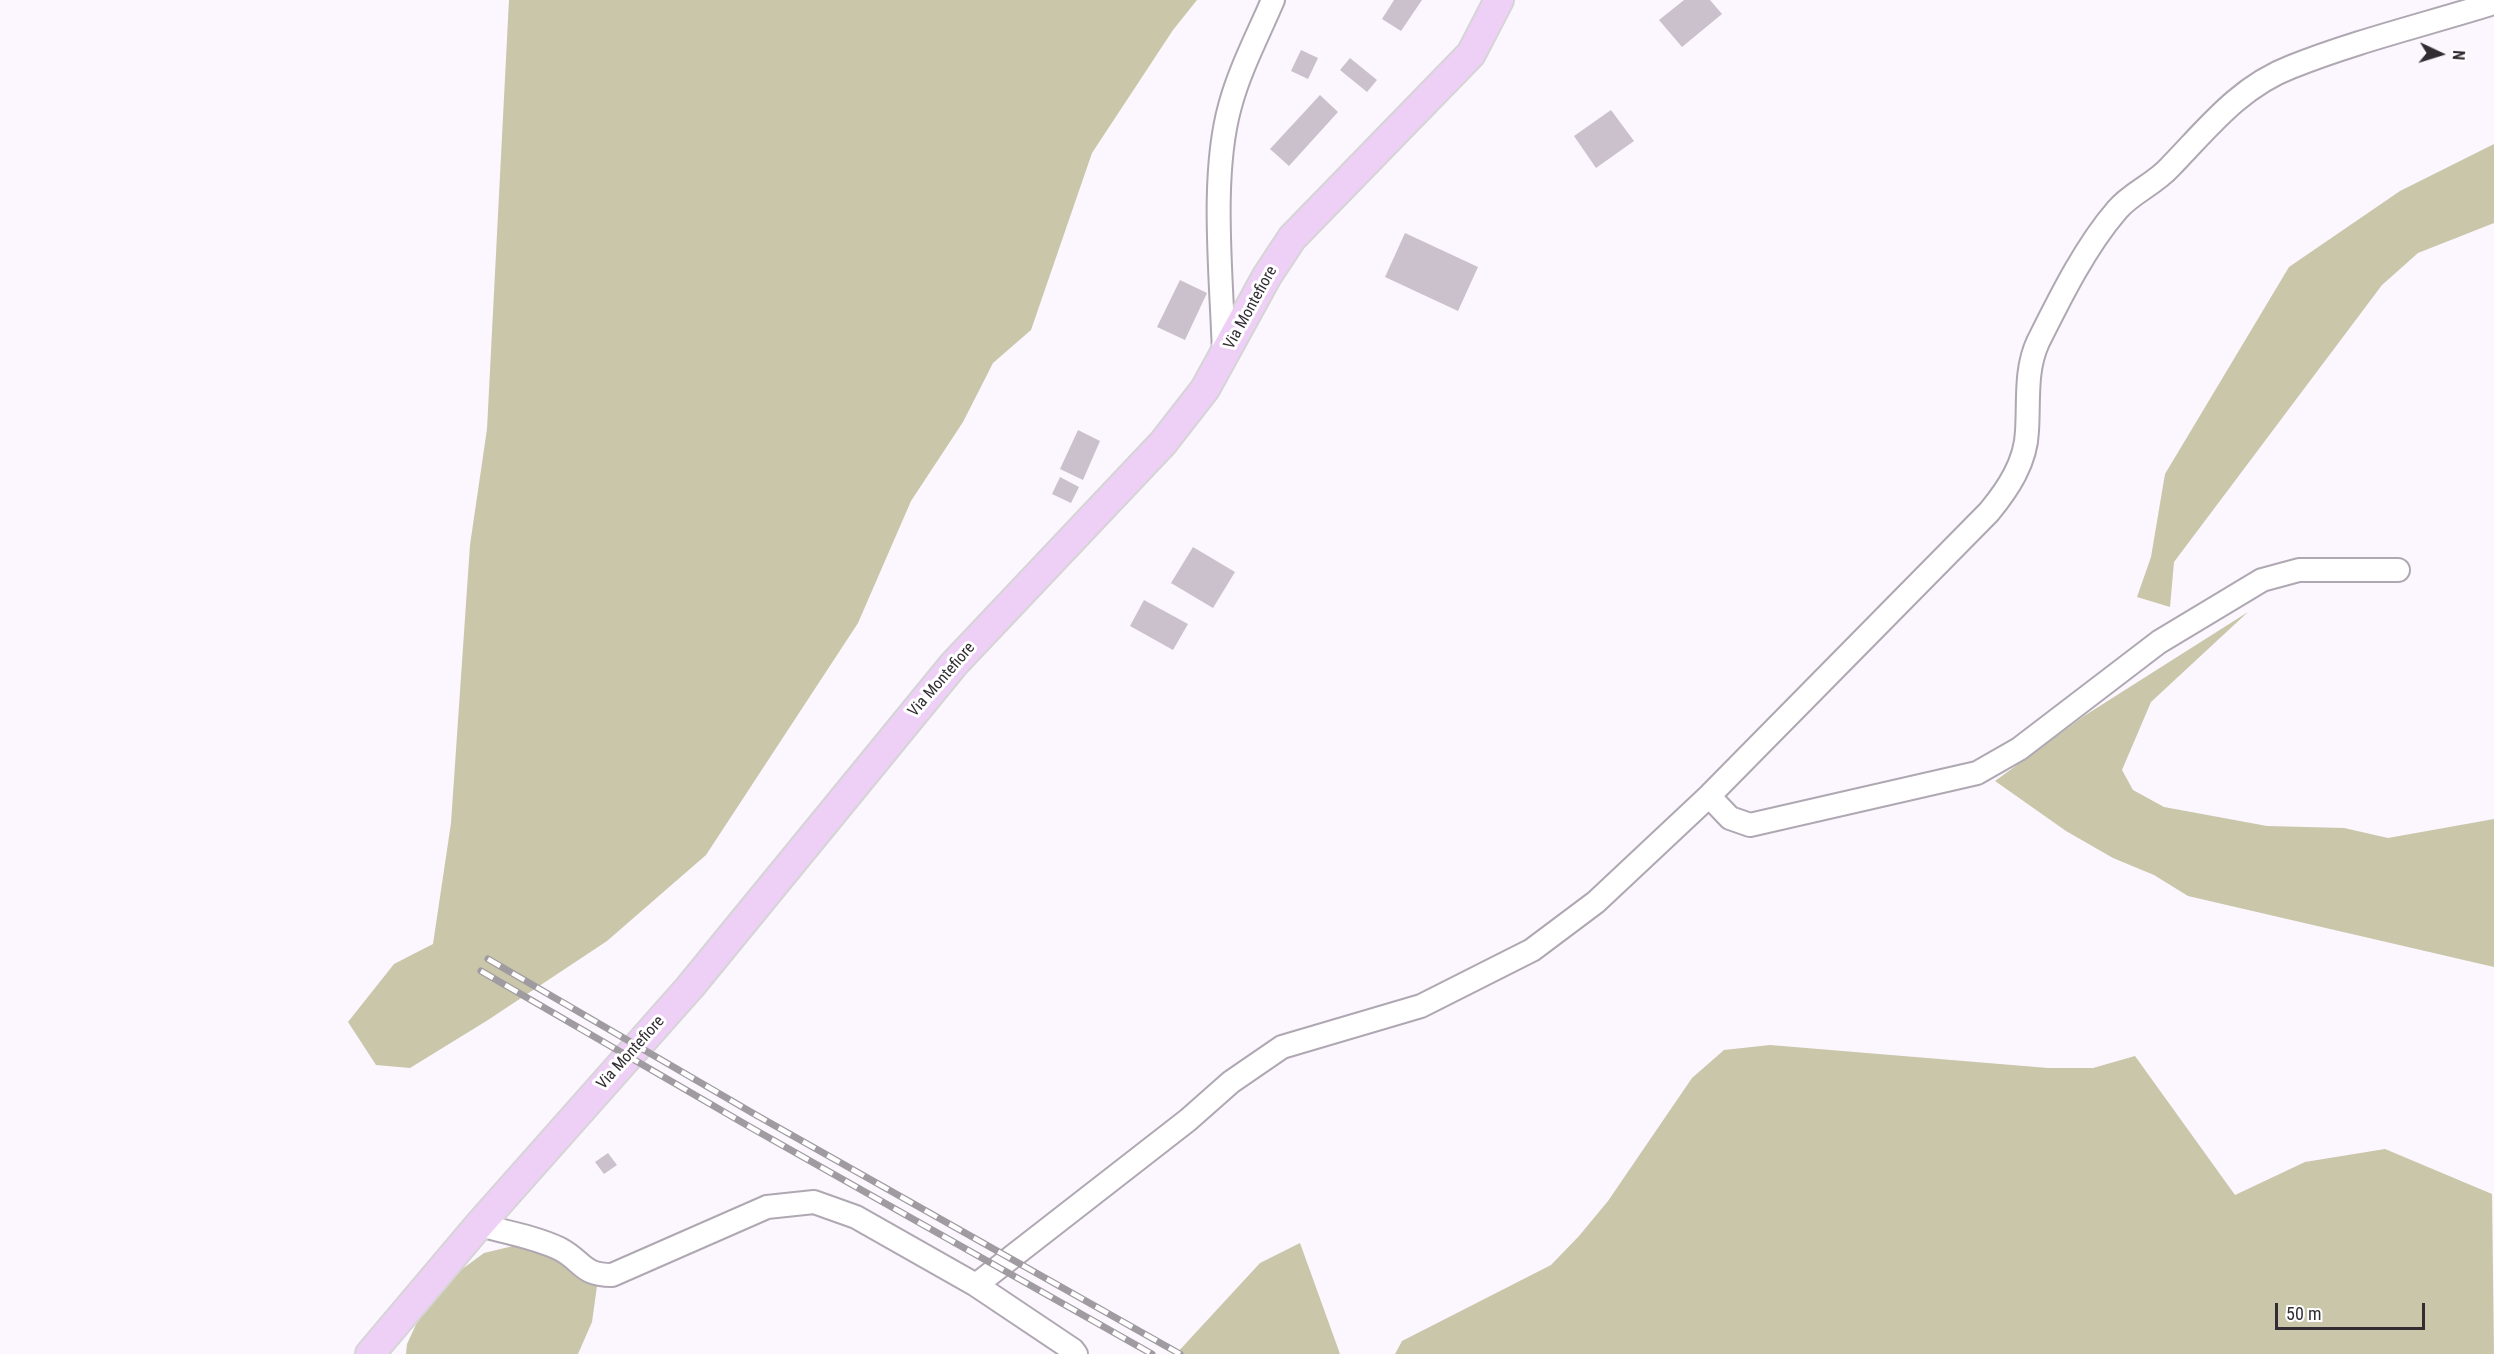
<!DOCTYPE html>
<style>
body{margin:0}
#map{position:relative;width:2494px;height:1354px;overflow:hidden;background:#fcf6fe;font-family:"Roboto Condensed",sans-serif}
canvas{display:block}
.north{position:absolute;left:2410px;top:24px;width:60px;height:60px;-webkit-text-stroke:4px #fff;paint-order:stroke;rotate:94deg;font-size:16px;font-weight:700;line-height:24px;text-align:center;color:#312d32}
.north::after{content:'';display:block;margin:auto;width:21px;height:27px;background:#312d32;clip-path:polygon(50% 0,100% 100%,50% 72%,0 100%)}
.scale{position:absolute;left:2275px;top:1303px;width:150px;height:27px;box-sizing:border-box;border:3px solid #312d32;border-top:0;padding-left:8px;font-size:18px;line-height:21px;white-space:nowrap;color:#312d32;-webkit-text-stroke:4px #fff;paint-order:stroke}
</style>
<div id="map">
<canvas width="2494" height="1354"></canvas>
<div class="north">N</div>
<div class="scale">50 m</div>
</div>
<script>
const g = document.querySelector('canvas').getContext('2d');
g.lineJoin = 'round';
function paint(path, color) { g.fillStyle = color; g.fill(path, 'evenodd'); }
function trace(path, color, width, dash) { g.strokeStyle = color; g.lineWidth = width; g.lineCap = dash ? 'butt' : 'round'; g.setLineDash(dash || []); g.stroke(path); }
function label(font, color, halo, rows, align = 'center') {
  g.font = font + ' "Roboto Condensed",sans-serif'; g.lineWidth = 6; g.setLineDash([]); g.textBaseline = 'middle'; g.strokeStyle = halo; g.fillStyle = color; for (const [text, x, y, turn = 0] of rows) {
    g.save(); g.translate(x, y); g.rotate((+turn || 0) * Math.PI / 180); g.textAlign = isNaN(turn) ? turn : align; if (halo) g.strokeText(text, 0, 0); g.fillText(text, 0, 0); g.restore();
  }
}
paint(new Path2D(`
 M509,0H1197L1173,30L1092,153L1031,330L993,363L963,422L911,501L858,623L706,855L607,941L488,1020L410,1068L376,1065L348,1022L394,964L433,944L451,823L470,545L487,429Z
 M2494,144V223L2418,253L2382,285L2174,562L2170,607L2137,597L2151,557L2165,474L2289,267L2400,191Z
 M2248,612L2151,702L2122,770L2133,790L2164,807L2267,826L2344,828L2388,838L2494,819V967L2188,896L2154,875L2113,858L2066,831L1995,781L2084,716Z
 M1770,1045L2048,1068H2093L2135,1056L2235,1195L2305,1162L2385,1149L2492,1194L2494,1354H1395L1402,1341L1551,1265L1579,1236L1608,1201L1692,1078L1724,1050Z
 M1300,1243L1340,1354H1176L1260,1263Z
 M513,1246L555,1256L597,1286L592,1322L578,1354H406L407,1344L431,1292L484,1253Z`), '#c9c6a9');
paint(new Path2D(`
 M1394,0H1422L1401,31L1382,19Z
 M1684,0H1710L1722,14L1682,47L1659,20Z
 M1301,50L1318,58L1308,79L1291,71Z
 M1350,58L1377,80L1367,92L1340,70Z
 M1320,95L1338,112L1289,166L1270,149Z
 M1611,110L1634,141L1596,168L1574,136Z
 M1405,233L1478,267L1458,311L1385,277Z
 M1180,280L1207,293L1185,340L1157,327Z
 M1078,430L1100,441L1083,480L1060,469Z
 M1060,477L1079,487L1071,503L1052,494Z
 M1193,547L1235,572L1213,608L1171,583Z
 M1144,600L1188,624L1173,650L1130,626Z
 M608,1153L617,1165L604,1174L595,1162Z`), '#cac1cd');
const minor = new Path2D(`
 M1224,356C1222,280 1210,178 1230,106C1240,69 1258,35 1273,0
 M1709,796L1730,818L1750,825L1977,773L2019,749L2159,642L2262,580L2299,570H2398
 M479,1225C505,1232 535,1237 560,1249C583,1261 581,1275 612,1275L767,1207L814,1202L856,1217L976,1285L1073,1350L1076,1354
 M976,1285L1188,1120L1231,1082L1282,1047L1421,1006L1532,950L1596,902L1709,796L1989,512C2008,489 2026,462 2027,431C2029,401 2025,370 2038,342C2060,298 2085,247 2117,210C2131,193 2155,184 2170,167C2207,129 2239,87 2291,67C2356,41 2427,24 2494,3`);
const major = new Path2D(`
 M370,1354L479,1225L690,987L954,664L1163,443L1205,389L1267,276L1292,238L1471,54L1499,0`);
trace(minor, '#afa7b2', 26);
trace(major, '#d6d5d6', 32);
trace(minor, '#fff', 22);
trace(major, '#eed0f7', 28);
const rail = new Path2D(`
 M488,959L756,1115L1180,1354
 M481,971L750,1127L1152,1354`);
trace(rail, '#a09ba1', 7);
trace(rail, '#fff', 4.5, [14]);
label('16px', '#312d32', '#fff', [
 ["Via Montefiore",1251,308,-61],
 ["Via Montefiore",942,680,-49],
 ["Via Montefiore",631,1053,-48]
]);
</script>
